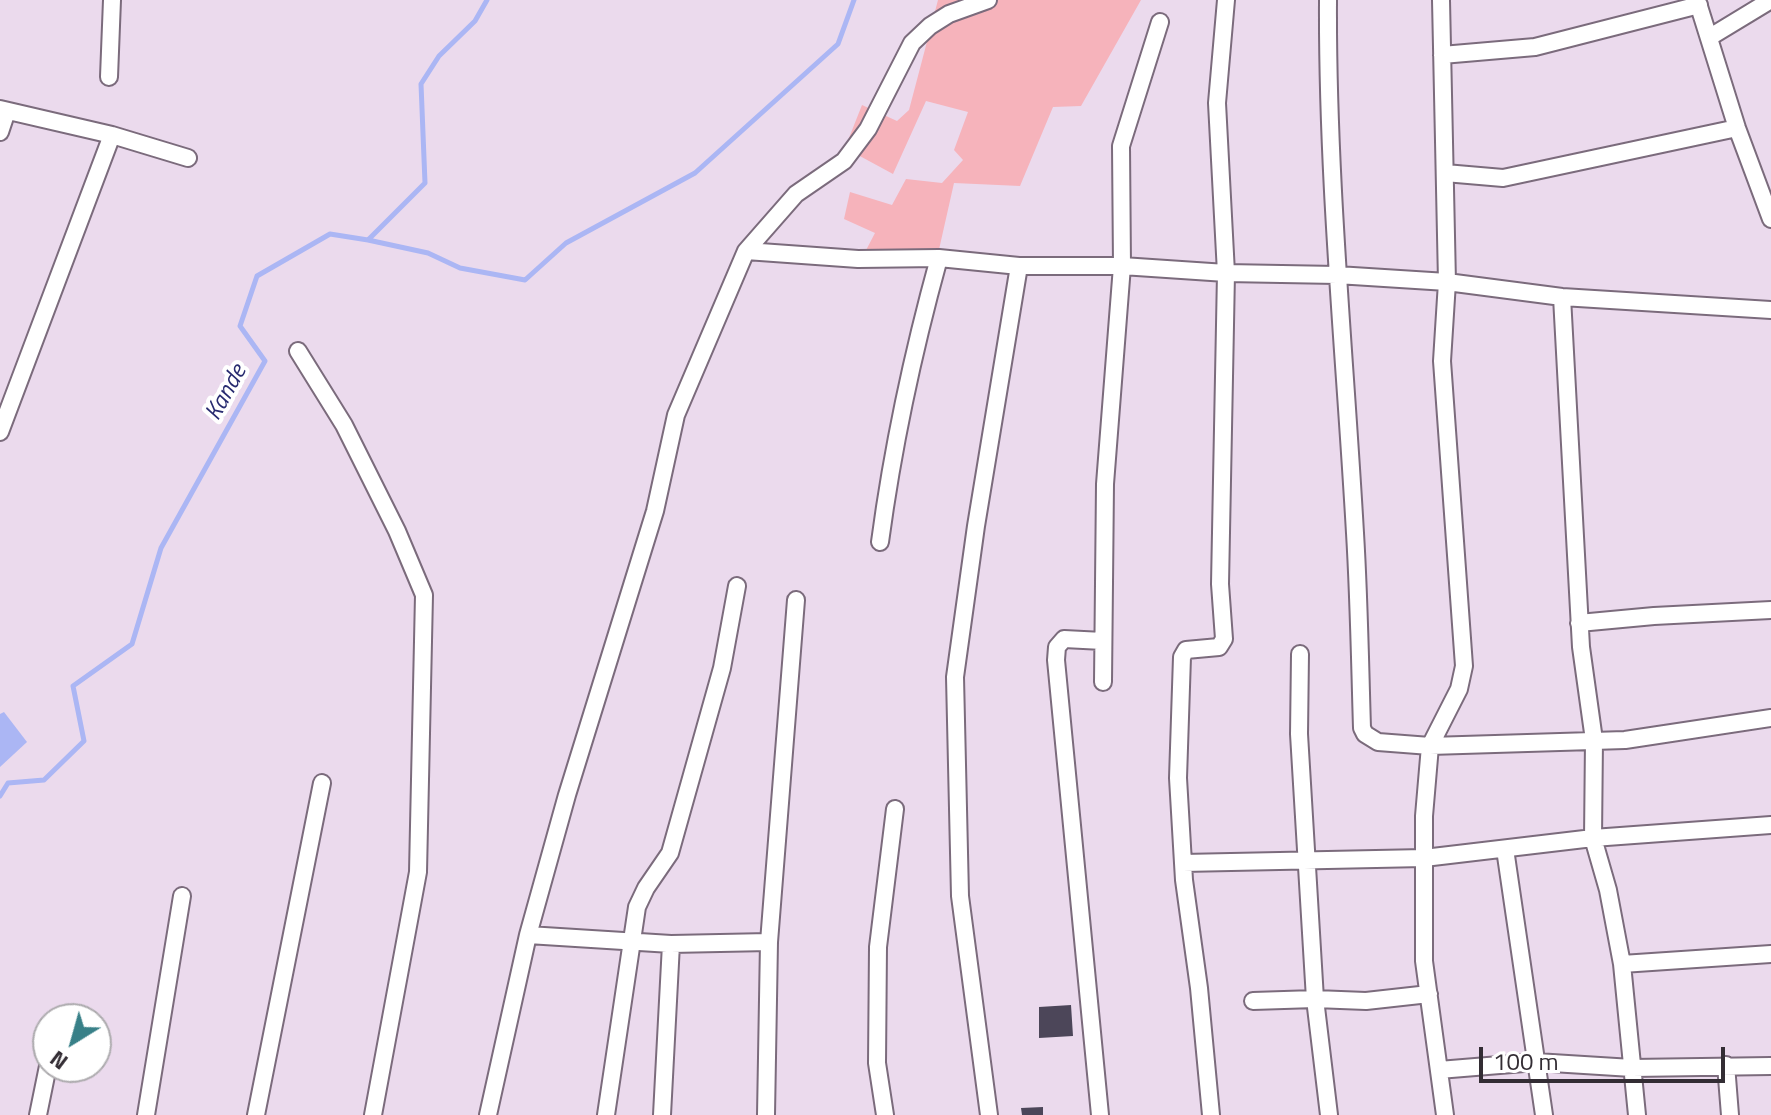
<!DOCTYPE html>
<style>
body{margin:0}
#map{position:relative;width:1771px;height:1115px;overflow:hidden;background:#ebdaed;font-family:"Titillium Web",sans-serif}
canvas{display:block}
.north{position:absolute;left:32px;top:1003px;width:80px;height:80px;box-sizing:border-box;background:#fff;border:2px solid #adabae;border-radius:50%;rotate:217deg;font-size:22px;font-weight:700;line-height:32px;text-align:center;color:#332d34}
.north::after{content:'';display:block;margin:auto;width:28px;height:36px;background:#388088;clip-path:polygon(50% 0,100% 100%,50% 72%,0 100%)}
.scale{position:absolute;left:1479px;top:1047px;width:246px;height:36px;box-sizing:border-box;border:4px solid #332d34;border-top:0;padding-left:10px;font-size:24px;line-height:28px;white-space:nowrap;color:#332d34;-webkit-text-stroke:6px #fff;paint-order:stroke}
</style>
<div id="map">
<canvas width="1771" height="1115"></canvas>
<div class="north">N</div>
<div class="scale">100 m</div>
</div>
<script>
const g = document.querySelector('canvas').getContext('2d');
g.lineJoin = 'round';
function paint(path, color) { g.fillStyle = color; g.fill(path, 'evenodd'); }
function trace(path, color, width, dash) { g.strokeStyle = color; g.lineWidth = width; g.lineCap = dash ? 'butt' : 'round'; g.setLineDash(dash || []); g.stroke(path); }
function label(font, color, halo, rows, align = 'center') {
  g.font = font + ' "Titillium Web",sans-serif'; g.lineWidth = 8; g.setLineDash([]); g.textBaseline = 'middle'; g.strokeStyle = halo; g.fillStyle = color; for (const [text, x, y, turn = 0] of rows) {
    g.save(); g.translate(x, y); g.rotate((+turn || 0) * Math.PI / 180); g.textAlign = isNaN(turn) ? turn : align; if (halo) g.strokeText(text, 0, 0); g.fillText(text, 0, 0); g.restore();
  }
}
paint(new Path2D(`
 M938,0H1141L1081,106L1053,107L1020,186L954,183L938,254L863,256L875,233L844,219L850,192L892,205L906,179L942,183L963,160L954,150L968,112L926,101L893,174L845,148L862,105L897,121L909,110Z`), '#f6b3bb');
paint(new Path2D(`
 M4,712L27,742L0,767V714Z`), '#abb6f4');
trace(new Path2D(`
 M368,240L428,253L460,268L525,280L566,243L695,173L838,44L854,0
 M0,796L8,783L44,780L84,741L73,686L132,644L161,548L265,361L240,326L257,276L330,234L368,240L425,183L421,84L439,56L475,21L487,0`), '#abb6f4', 5);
paint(new Path2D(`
 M1071,1005L1073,1036L1039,1038V1007Z
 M1043,1107V1115H1022L1021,1108Z`), '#4c4659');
const street = new Path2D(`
 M1328,0C1327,178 1345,356 1355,533C1359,598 1360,663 1362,728L1365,734L1378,742L1430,746L1625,740L1771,718
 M1441,0L1447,282L1442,361L1464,666L1459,689L1430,746L1424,816V961L1445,1115
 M1697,0L1737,128L1771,219
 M1710,37L1771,0
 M1442,55L1535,47L1699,5
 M109,77L112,0
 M0,109L112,135L188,158
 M0,132L7,111
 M1445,173L1503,178L1737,128
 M746,251L858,259L939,258L1019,266H1122L1226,273L1337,275L1447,282L1562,297L1771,310
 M1562,297L1581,647L1594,740L1593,838L1608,890L1622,964L1637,1115
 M298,351L344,425L397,531L424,595L418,872L373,1115
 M0,432L112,135
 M880,542C893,445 913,352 939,258
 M1579,623L1654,616L1771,610
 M1300,654L1299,734L1315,999L1329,1115
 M1103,682L1105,484L1122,266L1121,146L1160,22
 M1505,849L1544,1115
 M1183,863L1424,858L1593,838L1771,825
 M528,935L671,944L769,942
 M1622,964L1771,954
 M1253,1001L1315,999L1366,1001L1429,994
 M1726,1065L1730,1115
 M1439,1070L1536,1062L1632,1068L1771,1066
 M38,1115L48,1066
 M146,1115L182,896
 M256,1115L322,783
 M488,1115L528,935L567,795L655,511L676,415L746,251L796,194L844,161L868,129L912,43L930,26L949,14L988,0
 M606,1115L637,907L646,888L670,853L722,668L737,586
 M662,1115L671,944
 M766,1115L769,942L796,600
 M885,1115L877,1063L878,947L895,809
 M989,1115L960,896L955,677L976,526L1019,266
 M1100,1115L1056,660L1057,647L1064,639L1103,641
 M1211,1115L1199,988L1184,880L1178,778L1182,657L1186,650L1219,647L1224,639L1220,584L1226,273L1217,103L1226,0`);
trace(street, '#7b6b7c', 20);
trace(street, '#fff', 16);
label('italic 24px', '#282b70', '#fff', [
 ["Kande",227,393,-61]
]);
</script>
